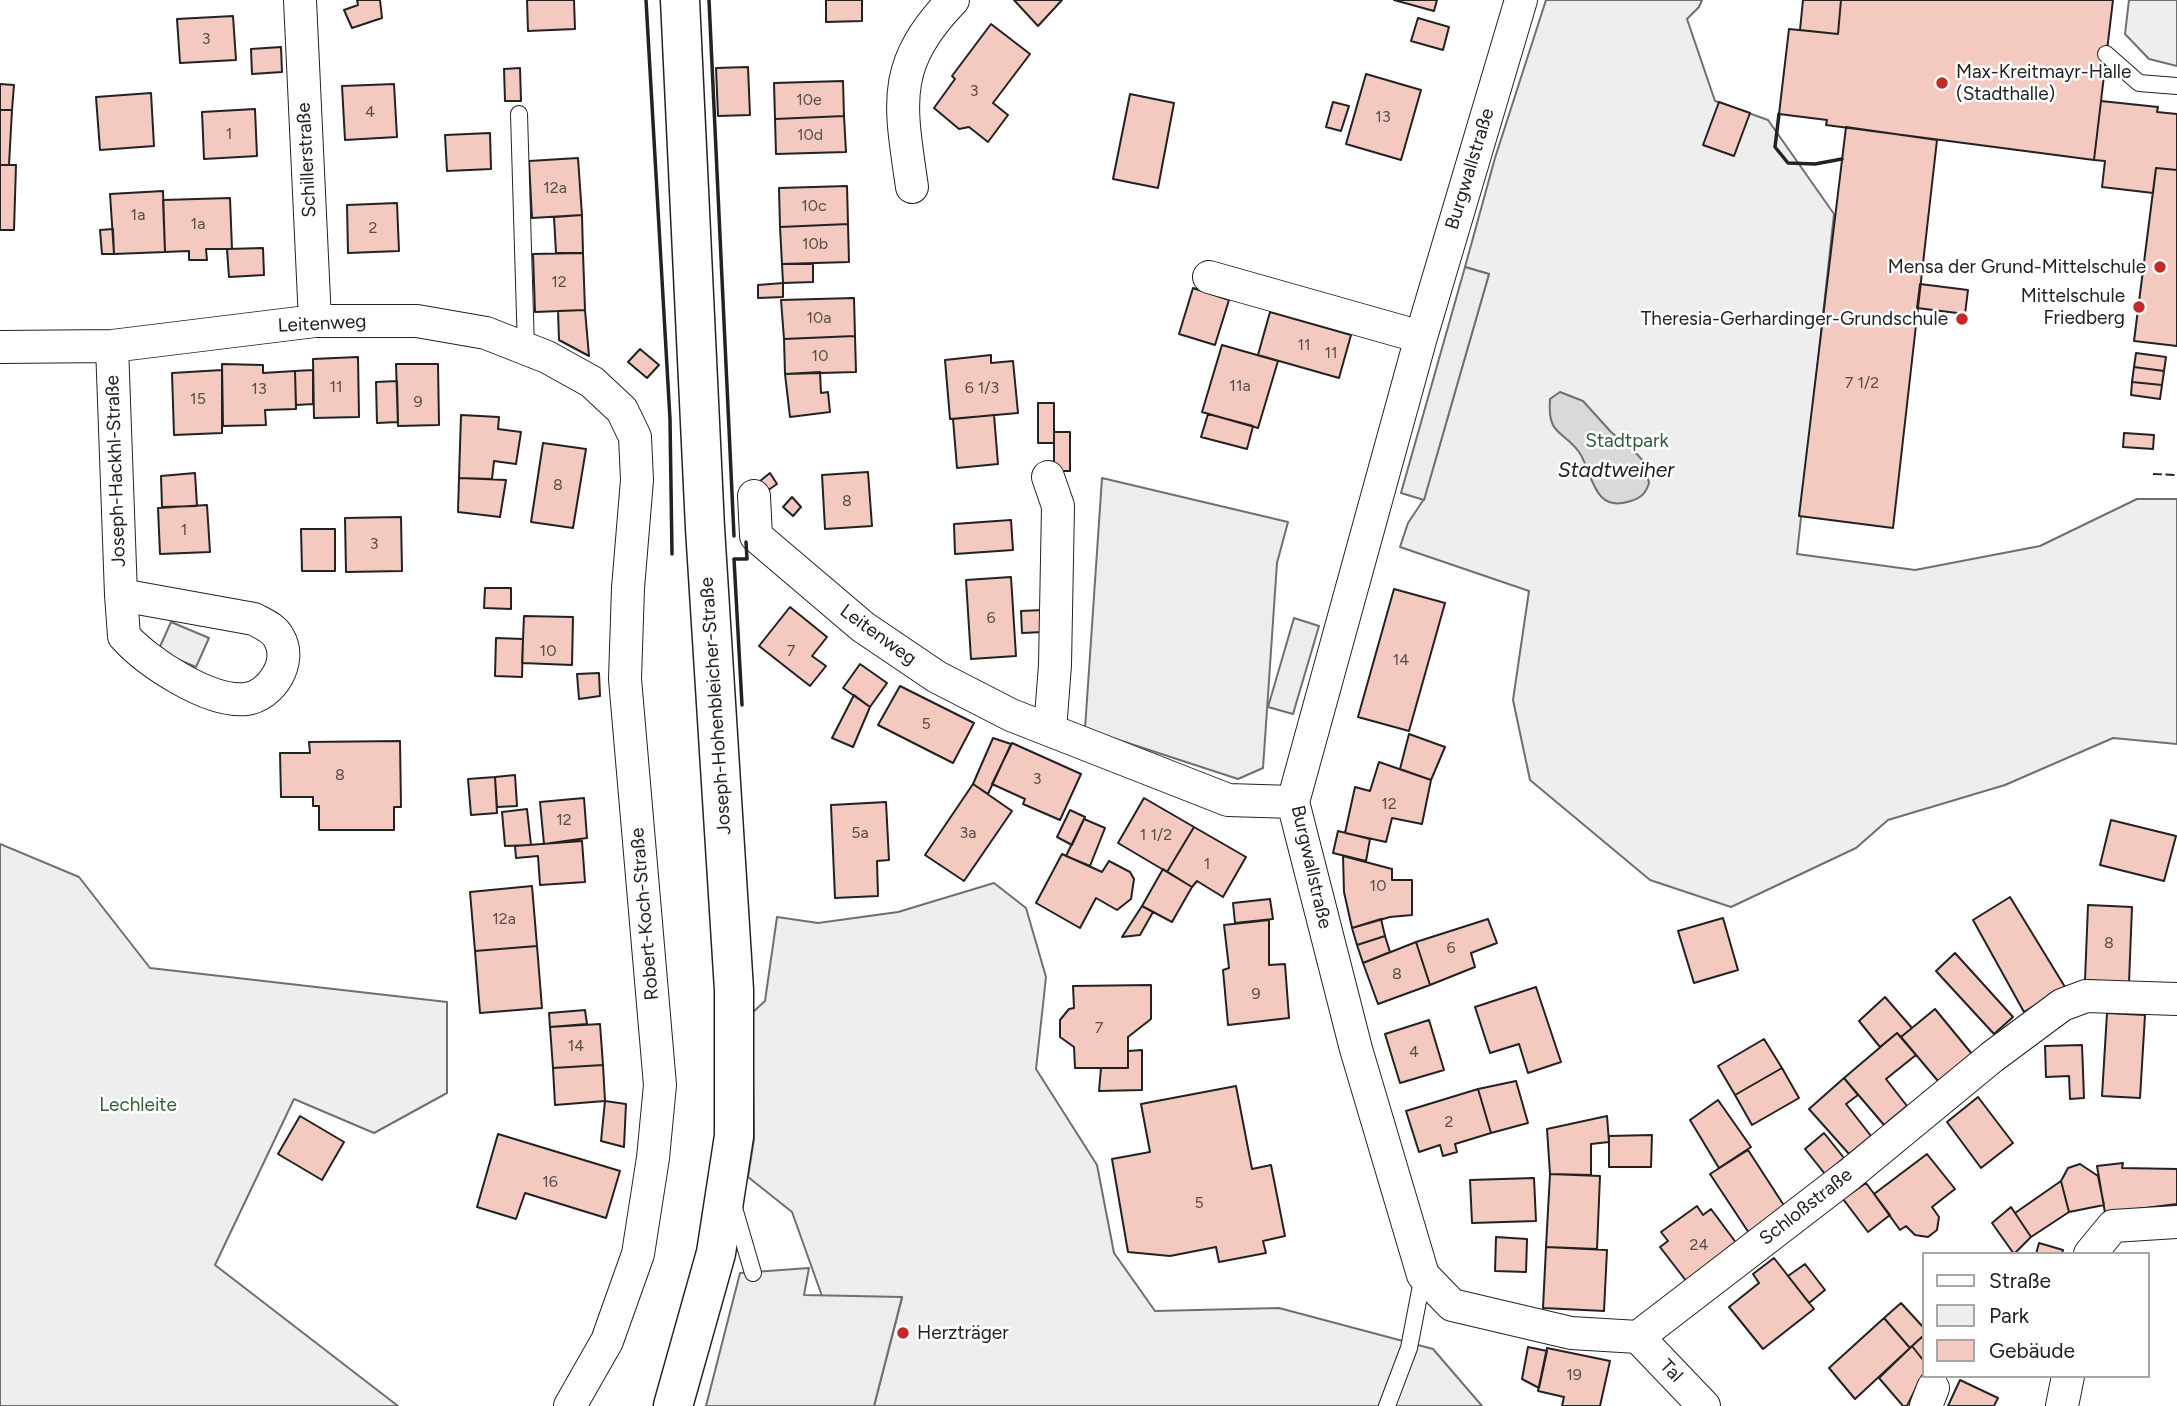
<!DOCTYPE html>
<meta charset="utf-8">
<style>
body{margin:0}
#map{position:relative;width:2177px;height:1406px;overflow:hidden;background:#fff;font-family:Figtree,sans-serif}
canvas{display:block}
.legend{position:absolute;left:1922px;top:1252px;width:228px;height:126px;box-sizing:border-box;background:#fff;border:2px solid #a7a7a7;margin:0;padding:9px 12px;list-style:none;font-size:21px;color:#222}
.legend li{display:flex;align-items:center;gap:14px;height:35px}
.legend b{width:35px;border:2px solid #a7a7a7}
</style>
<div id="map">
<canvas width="2177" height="1406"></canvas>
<ul class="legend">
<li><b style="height:9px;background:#fff"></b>Straße</li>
<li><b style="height:19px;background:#eee"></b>Park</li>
<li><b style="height:19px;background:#f3c9c0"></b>Gebäude</li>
</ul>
</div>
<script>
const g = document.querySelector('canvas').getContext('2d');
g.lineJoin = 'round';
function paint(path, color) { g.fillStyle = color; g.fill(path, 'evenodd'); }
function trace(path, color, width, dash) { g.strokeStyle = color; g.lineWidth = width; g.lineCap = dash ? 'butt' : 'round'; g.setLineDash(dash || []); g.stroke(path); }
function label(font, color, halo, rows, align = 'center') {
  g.font = font + ' Figtree,sans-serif'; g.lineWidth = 5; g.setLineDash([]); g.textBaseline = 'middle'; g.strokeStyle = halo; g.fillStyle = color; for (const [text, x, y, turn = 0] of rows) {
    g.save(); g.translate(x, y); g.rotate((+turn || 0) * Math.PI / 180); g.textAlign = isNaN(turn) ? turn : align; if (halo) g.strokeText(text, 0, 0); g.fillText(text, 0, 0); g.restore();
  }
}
const green = new Path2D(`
 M1546,0H1702L1699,7L1687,19L1715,101L1768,120L1834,214L1797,554L1915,570L2040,546L2137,499H2177V744L2113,738L2005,785L1888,820L1856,848L1731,907L1650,880L1530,780L1513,700L1529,591L1400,547L1408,523L1424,499L1489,274L1465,267L1495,158Z
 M2129,0H2177V66L2149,59L2125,34Z
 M0,844L79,877L150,968L447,1002V1093L374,1133L294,1099L215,1265L398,1406H0Z
 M994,883L1026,908L1046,977L1036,1069L1097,1165L1114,1253L1155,1311L1279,1308L1433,1349L1482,1406H874L902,1298L822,1296L792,1212L748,1177L754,1139L752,1013L765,1001L777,917L818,923L898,912Z`);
paint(green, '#eee');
trace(green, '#6f6f6f', 2);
const parking = new Path2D(`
 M1465,267L1489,274L1424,500L1401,493Z
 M1102,478L1288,522L1277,563L1263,768L1238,779L1085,729Z
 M1294,618L1319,626L1293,714L1268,707Z
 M171,622L209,638L196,667L158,651Z
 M809,1268L804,1295L902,1297L874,1406H706L740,1273Z`);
paint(parking, '#ededed');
trace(parking, '#6f6f6f', 2);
const water = new Path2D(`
 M1560,392L1583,401L1611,432L1634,451L1644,462L1649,483C1646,493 1641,498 1631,501C1592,514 1593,472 1579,452C1563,430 1547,436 1550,399Z`);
paint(water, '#d9d9d9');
trace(water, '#6f6f6f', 2);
const building = new Path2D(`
 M357,0H380L382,18L352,28L344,10L358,5Z
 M527,0H574L575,29L528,31Z
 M826,0H862V21L826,22Z
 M1014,0H1062L1038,26Z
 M1394,0H1437L1434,11Z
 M1803,0H1841L1838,34L1800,30Z
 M1841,0H2113L2094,160L1826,125L1827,120L1779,114L1789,29L1838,34Z
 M233,16L236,60L180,63L177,19Z
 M1418,18L1449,27L1443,50L1411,41Z
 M991,24L1030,54L993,103L1008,115L988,142L969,127L959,129L934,108L955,79L952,76Z
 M281,47L282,72L252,74L251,49Z
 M748,67L750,115L718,116L716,68Z
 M520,68L521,101H505L504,69Z
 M1366,74L1421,90L1401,160L1346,144Z
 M843,81L844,116L775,119L774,83Z
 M0,84L14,85L12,110H0Z
 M394,84L397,137L345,140L342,86Z
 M151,93L154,146L100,150L96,97Z
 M1130,94L1174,103L1158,188L1113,179Z
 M2101,101L2158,107L2157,112L2177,114V170L2156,168L2153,193L2102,187L2105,161L2094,160Z
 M1333,102L1349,106L1341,131L1326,127Z
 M1719,102L1750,113L1734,156L1703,145Z
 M255,109L257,156L204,159L202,112Z
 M0,110H12L9,165H0Z
 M844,116L846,152L776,154L775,119Z
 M1846,127L1937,140L1893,528L1799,516Z
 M490,133L491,169L447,171L445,135Z
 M578,158L582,215L532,218L529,161Z
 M0,165H16L14,230H0Z
 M2156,168L2177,170V346L2134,341Z
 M847,186L848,224L780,227L779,188Z
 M163,191L165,252L114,254L110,194Z
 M230,198L232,249H206L207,260H189V251L165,252L163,200Z
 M397,203L399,251L348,253L347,205Z
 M582,215L583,253H556L554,217Z
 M848,224L849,262L782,264L780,227Z
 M113,229L114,254H102L100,230Z
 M263,248L264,275L229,277L227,249Z
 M583,253L585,310L535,312L533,254Z
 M782,264H813V282L783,283Z
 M783,283V297L758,298V285Z
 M1920,284L1968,290L1965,314L1917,308Z
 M1193,288L1229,300L1215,345L1179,334Z
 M854,298L855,336L784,339L781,300Z
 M585,310L589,356L559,340L558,311Z
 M1270,312L1351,335L1339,378L1258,355Z
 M855,336L856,372L785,374L784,339Z
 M1222,345L1278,361L1258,428L1202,412Z
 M640,349L659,365L647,378L628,362Z
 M2136,353L2166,357L2164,371L2134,367Z
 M991,355V363L1013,361L1018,413L950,419L945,360Z
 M358,357L359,417L314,418L313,359Z
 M222,364L263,365V373L295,371L296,409L265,410L266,425L223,426Z
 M396,364H438L439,425L398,426Z
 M2134,367L2164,371L2162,385L2132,382Z
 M222,370V433L174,435L172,373Z
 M313,370V404L296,405L295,371Z
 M820,372L821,393L828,392L830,412L790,417L785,374Z
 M397,381L398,422L377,423L376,382Z
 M2132,382L2162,385L2160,399L2131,395Z
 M1038,403H1054V443H1038Z
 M1208,414L1253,426L1247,449L1201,437Z
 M461,415L499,417L498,429L521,432L516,464L494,461L492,479L459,478Z
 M994,415L998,464L957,468L953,419Z
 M1054,432H1070V471H1054Z
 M2124,433L2154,435L2153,449L2123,447Z
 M543,443L586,449L573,528L531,522Z
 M868,472L872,526L825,529L822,475Z
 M195,473L197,506L162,507L161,476Z
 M770,473L777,484L767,491L760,481Z
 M459,478L506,480L500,517L458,512Z
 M792,497L801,507L793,516L783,507Z
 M207,505L210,552L160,554L158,508Z
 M401,517L402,571L346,572L345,518Z
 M1011,520L1013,550L955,554L954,524Z
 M301,529H335V571H302Z
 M1011,577L1016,656L971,659L966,580Z
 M485,588H511V609L484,608Z
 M1394,589L1445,603L1409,731L1358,717Z
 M790,607L827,637L812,656L826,666L810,686L759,646Z
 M1043,610L1044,632L1022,633L1021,611Z
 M524,616L573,617L572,665L522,663Z
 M496,638L523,639L522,677L495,676Z
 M860,664L887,683L870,707L843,688Z
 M599,673L600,696L579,699L577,674Z
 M900,686L974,723L953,763L878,725Z
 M854,695L870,707L853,747L832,738Z
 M1409,734L1445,747L1431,780L1400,769Z
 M993,738L1011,744L988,794L973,784Z
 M400,741L401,807H394V830H319V806H313V797H281L280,753H310L309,742Z
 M1012,743L1081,774L1060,820L1023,804L1025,799L992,784Z
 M1379,762L1431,780L1422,824L1392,818L1386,842L1345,833L1355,787L1370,791Z
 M515,775L517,806L497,807L495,777Z
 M495,777L497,813L471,815L468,779Z
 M973,784L1012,811L964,881L925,855Z
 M584,798L587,838L544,844L540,802Z
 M1144,798L1194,827L1167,872L1118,843Z
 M886,802L889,860L877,861L878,896L835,898L831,805Z
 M527,809L531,845L505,846L502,812Z
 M1070,810L1085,817L1072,845L1057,837Z
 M1084,819L1105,828L1090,866L1066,856Z
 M2111,820L2176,836L2164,881L2100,865Z
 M1194,827L1246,857L1223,897L1197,881L1192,887L1167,872Z
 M1338,831L1370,839L1366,861L1333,853Z
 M582,841L585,882L540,885L538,856L516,858L515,846Z
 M1062,854L1102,872L1109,861L1130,872L1134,879L1131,899L1117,910L1096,898L1080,928L1036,903Z
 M1343,856L1392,869V880H1412V915L1390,917L1352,928L1344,892Z
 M1163,869L1192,887L1172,922L1142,906Z
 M532,886L537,946L475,951L470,892Z
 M2010,897L2065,987L2024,1012L1973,920Z
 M1270,899L1273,919L1235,923L1233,903Z
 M2088,905L2132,907L2129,983L2085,980Z
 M1142,906L1153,912L1140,935L1122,937Z
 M1723,918L1738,970L1694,983L1678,931Z
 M1381,919L1385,936L1357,945L1352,928Z
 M1488,919L1497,943L1471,953L1475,967L1430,985L1416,942Z
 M1269,920V965L1285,964L1289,1018L1228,1025L1223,970L1229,968L1224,925Z
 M1385,936L1390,952L1363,963L1357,945Z
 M1416,942L1430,985L1378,1004L1363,963Z
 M537,946L542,1008L480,1013L475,951Z
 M1955,953L2013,1017L1994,1034L1936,971Z
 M1151,985V1019L1128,1037V1068H1075L1074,1047L1060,1037V1020L1069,1009L1074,1008L1073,986Z
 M1536,987L1561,1062L1528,1073L1519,1044L1490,1053L1475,1007Z
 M1885,997L1912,1028L1901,1037L1897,1033L1880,1047L1859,1021Z
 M1935,1009L1972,1054L1938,1081L1901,1037Z
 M585,1010L587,1024L550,1027L549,1013Z
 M2107,1013L2145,1015L2140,1098L2102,1096Z
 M1429,1020L1444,1070L1400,1083L1385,1034Z
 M600,1024L603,1065L553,1068L550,1027Z
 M1897,1033L1916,1055L1886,1079L1907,1106L1884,1125L1844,1078Z
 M1764,1039L1782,1068L1735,1095L1718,1066Z
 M2082,1045L2084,1098L2070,1099L2069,1076L2046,1077L2045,1046Z
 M1142,1050V1090L1099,1091L1101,1068H1128V1051Z
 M603,1065L605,1101L555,1105L553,1068Z
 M1782,1068L1799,1098L1752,1125L1735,1095Z
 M1844,1078L1858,1095L1846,1104L1871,1136L1849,1154L1809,1109Z
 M1516,1081L1528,1123L1491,1133L1478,1089Z
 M1236,1086L1252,1169L1271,1165L1285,1236L1263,1241L1266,1253L1219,1262L1216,1247L1170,1256L1128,1252L1112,1159L1150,1152L1141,1104Z
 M1478,1089L1491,1133L1455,1144L1457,1152L1443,1156L1440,1145L1419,1152L1406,1111Z
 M1978,1097L2013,1143L1981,1168L1947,1122Z
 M1718,1100L1751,1147L1719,1168L1690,1120Z
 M605,1101L626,1104L624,1147L601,1141Z
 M300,1116L344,1142L322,1180L278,1154Z
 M1607,1116L1609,1142L1591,1144V1175L1550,1174L1547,1129Z
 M1824,1133L1844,1158L1825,1174L1805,1149Z
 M498,1134L620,1171L606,1218L525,1193L516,1219L477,1207Z
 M1652,1135L1651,1167H1609V1136Z
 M1748,1150L1785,1207L1749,1233L1710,1174Z
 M1927,1154L1955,1189L1932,1207L1939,1217L1937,1230L1928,1237L1915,1235L1906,1226L1900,1230L1874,1194Z
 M2123,1163L2122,1168L2177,1169V1204L2105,1213L2097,1166Z
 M2080,1164L2098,1176L2104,1205L2069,1212L2061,1181L2068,1168Z
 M1550,1174L1600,1176L1597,1249L1546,1247Z
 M1534,1178L1536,1221L1472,1223L1470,1180Z
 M2061,1181L2069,1212L2031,1237L2015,1213Z
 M1866,1183L1890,1215L1868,1232L1843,1199Z
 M1697,1206L1703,1215L1711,1209L1737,1244L1687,1282L1660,1247L1668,1241L1661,1232Z
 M2011,1207L2031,1237L2014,1254L1992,1223Z
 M1496,1237L1527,1239L1526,1272L1495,1271Z
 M2039,1243L2063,1250L2062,1254H2036Z
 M1546,1247L1607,1250L1604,1311L1543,1308Z
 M1774,1258L1814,1309L1763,1349L1729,1307L1759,1283L1753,1274Z
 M1805,1264L1825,1290L1809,1303L1788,1276Z
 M1901,1303L1923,1327V1336L1910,1348L1884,1318Z
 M1884,1318L1910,1348L1855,1399L1829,1368Z
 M1923,1336V1360L1912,1346Z
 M1912,1346L1923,1360V1374L1907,1406H1903L1879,1378Z
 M1528,1347L1547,1351L1539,1388L1522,1379Z
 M1547,1348L1610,1361L1600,1406H1562L1564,1397L1538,1391Z
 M1960,1380L1998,1398L1994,1406H1948Z`);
paint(building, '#f3c9c0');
trace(building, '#222', 2);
const lane = new Path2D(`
 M2106,54L2139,83L2177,86
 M519,114L526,349
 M734,1208L753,1273
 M1387,1406L1409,1348L1423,1275`);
const street = new Path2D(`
 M300,0L315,321
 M1521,0L1421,337L1293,802L1356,1049L1423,1275L1452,1305L1571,1333L1638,1337L1850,1174L1992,1057L2062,1005L2086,996L2177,999
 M912,187C900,103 890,66 953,0
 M1209,277L1421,337
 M112,346L121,595L124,636C147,662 209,703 246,699C271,696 293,662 279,638C274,628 263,624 254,619L121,595
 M0,347L112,346L315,321H417L486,333L547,357L592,382L622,410L635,437L637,480L628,588L625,679L660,1085L653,1158L638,1254L607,1341L570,1406
 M1048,477L1058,506L1055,665L1050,730
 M754,496L756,536L863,627L937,677L1011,715L1228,800L1293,802
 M2090,1254L2113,1226L2177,1222
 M1638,1337L1704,1406
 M1926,1406L1933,1388
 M2062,1406L2068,1376`);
const primary = new Path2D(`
 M673,1406L716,1253L734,1136V990L705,528L680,0`);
trace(lane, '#222', 18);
trace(street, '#222', 34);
trace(primary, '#222', 41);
trace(lane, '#fff', 16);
trace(street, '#fff', 32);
trace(primary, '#fff', 38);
trace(new Path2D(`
 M2153,474L2177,475`), '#222', 2, [9, 3.5]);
trace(new Path2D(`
 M646,0L670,419L672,554
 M709,0L734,536
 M1779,114L1775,147L1788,163L1815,164L1842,159
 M742,705L734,559H747L746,542`), '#222', 3.5);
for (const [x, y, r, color] of [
 [1942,83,7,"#c62828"],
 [2160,267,7,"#c62828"],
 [2139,307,7,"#c62828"],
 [1962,319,7,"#c62828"],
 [903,1333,7,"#c62828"]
]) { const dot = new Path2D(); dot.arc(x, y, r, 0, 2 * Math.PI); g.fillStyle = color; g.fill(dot); trace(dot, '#fff', 2.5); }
label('16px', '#564c4a', null, [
 ["3",206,39],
 ["3",974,91],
 ["10e",809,100],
 ["4",370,112],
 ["13",1383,117],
 ["1",229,134],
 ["10d",810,135],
 ["12a",555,188],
 ["10c",814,206],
 ["1a",138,215],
 ["1a",198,224],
 ["2",373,228],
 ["10b",815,244],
 ["12",559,282],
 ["10a",819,318],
 ["11",1304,345],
 ["11",1331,353],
 ["10",820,356],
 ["7 1/2",1862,383],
 ["11a",1240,386],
 ["11",336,387],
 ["6 1/3",982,388],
 ["13",259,389],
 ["15",198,399],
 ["9",418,402],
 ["8",558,485],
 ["8",847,501],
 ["1",184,530],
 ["3",374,544],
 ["6",991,618],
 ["10",548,651],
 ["7",791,651],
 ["14",1401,660],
 ["5",926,724],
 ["8",340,775],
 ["3",1037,779],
 ["12",1389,804],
 ["12",564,820],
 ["5a",860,833],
 ["3a",968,833],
 ["1 1/2",1156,835],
 ["1",1207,864],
 ["10",1378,886],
 ["12a",504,919],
 ["8",2109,943],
 ["6",1451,948],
 ["8",1397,974],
 ["9",1256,994],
 ["7",1099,1028],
 ["14",576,1046],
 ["4",1414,1052],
 ["2",1449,1122],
 ["16",550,1182],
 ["5",1199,1203],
 ["24",1699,1245],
 ["19",1574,1375]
]);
label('19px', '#222', '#fff', [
 ["Max-Kreitmayr-Halle",1956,72,"left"],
 ["(Stadthalle)",1956,94,"left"],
 ["Mensa der Grund-Mittelschule",2146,267],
 ["Mittelschule",2125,296],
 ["Friedberg",2125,318],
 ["Theresia-Gerhardinger-Grundschule",1948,319],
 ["Herzträger",917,1333,"left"]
], 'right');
label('19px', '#222', '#fff', [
 ["Schillerstraße",307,160,-93],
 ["Burgwallstraße",1470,169,-73],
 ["Leitenweg",322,324,-3],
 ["Joseph-Hackhl-Straße",116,471,-92],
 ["Leitenweg",878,635,36],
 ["Joseph-Hohenbleicher-Straße",716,706,-94],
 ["Burgwallstraße",1311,867,77],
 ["Robert-Koch-Straße",645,914,-95],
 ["Schloßstraße",1806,1207,-38],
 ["Tal",1671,1371,46]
]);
label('19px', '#2f5e38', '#fff', [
 ["Stadtpark",1627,441],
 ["Lechleite",138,1105]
]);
label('italic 21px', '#222', '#fff', [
 ["Stadtweiher",1616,471]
]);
</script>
